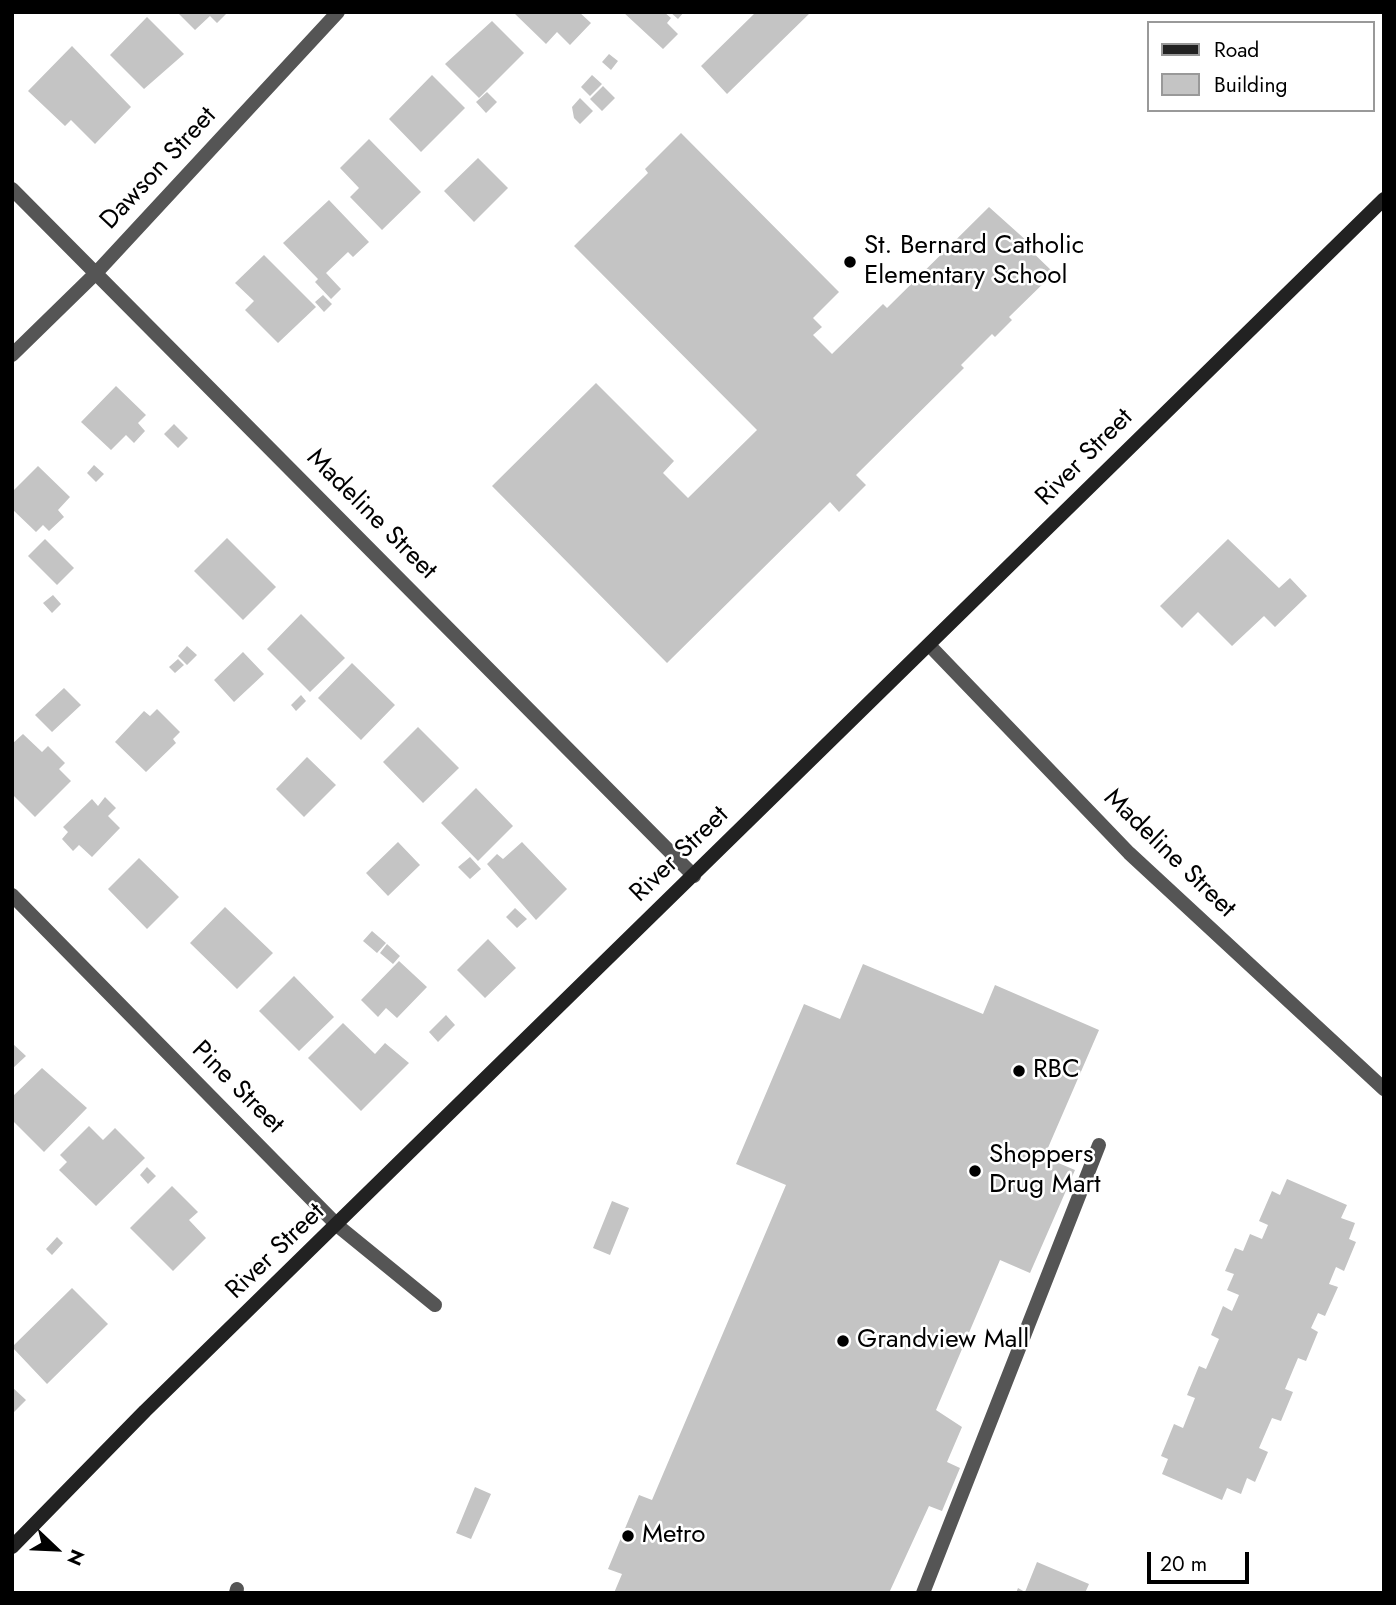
<!DOCTYPE html>
<style>
body{margin:0}
#map{position:relative;width:1396px;height:1605px;overflow:hidden;background:#fff;font-family:Jost,sans-serif}
canvas{display:block}
.frame{position:absolute;inset:0;border:14px solid #000;pointer-events:none}
.legend{position:absolute;left:1147px;top:21px;width:228px;height:91px;box-sizing:border-box;background:#fff;border:2px solid #999;margin:0;padding:9px 12px;list-style:none;font-size:21px;color:#000}
.legend li{display:flex;align-items:center;gap:14px;height:35px}
.legend b{width:35px;border:2px solid #999}
.north{position:absolute;left:21px;top:1514px;width:70px;height:70px;-webkit-text-stroke:5px #fff;paint-order:stroke;rotate:113deg;font-size:19px;font-weight:700;line-height:28px;text-align:center;color:#000}
.north::after{content:'';display:block;margin:auto;width:24px;height:32px;background:#000;clip-path:polygon(50% 0,100% 100%,50% 72%,0 100%)}
.scale{position:absolute;left:1147px;top:1552px;width:102px;height:32px;box-sizing:border-box;border:4px solid #000;border-top:0;padding-left:9px;font-size:21px;line-height:24px;white-space:nowrap;color:#000;-webkit-text-stroke:5px #fff;paint-order:stroke}
</style>
<div id="map">
<canvas width="1396" height="1605"></canvas>
<div class="frame"></div>
<ul class="legend">
<li><b style="height:9px;background:#222"></b>Road</li>
<li><b style="height:19px;background:#c4c4c4"></b>Building</li>
</ul>
<div class="north">N</div>
<div class="scale">20 m</div>
</div>
<script>
const g = document.querySelector('canvas').getContext('2d');
g.lineJoin = 'round';
function paint(path, color) { g.fillStyle = color; g.fill(path, 'evenodd'); }
function trace(path, color, width, dash) { g.strokeStyle = color; g.lineWidth = width; g.lineCap = dash ? 'butt' : 'round'; g.setLineDash(dash || []); g.stroke(path); }
function label(font, color, halo, rows, align = 'center') {
  g.font = font + ' Jost,sans-serif'; g.lineWidth = 5; g.setLineDash([]); g.textBaseline = 'middle'; g.strokeStyle = halo; g.fillStyle = color; for (const [text, x, y, turn = 0] of rows) {
    g.save(); g.translate(x, y); g.rotate((+turn || 0) * Math.PI / 180); g.textAlign = isNaN(turn) ? turn : align; if (halo) g.strokeText(text, 0, 0); g.fillText(text, 0, 0); g.restore();
  }
}
paint(new Path2D(`
 M177,12H228L217,23L210,16L195,30Z
 M513,12H579L591,23L570,45L557,32L546,44Z
 M623,12H664L671,18L667,23L678,34L663,49Z
 M670,12H684L678,19Z
 M756,12H811L727,94L701,66Z
 M147,17L184,54L144,89L110,55Z
 M492,21L524,53L479,98L445,64Z
 M72,46L131,107L95,144L71,120L65,126L28,91Z
 M609,54L618,61L611,70L602,62Z
 M432,75L465,108L421,152L389,119Z
 M592,75L602,84L590,96L581,87Z
 M603,86L615,98L602,111L590,99Z
 M487,92L497,102L486,113L476,102Z
 M580,98L593,111L580,124L574,118L572,107Z
 M681,133L839,292L813,318L822,327L813,335L832,354L883,304L887,308L989,207L1028,242L1025,245L1054,273L1009,317L1012,320L995,337L992,334L961,365L964,368L856,475L866,485L839,512L830,502L667,663L492,486L596,383L674,461L663,473L688,498L757,430L574,246L648,173L645,169Z
 M369,139L421,192L382,230L350,197L359,188L340,168Z
 M478,158L508,188L474,222L444,191Z
 M329,200L369,242L353,257L348,252L326,273L341,289L331,299L315,282L318,279L283,243Z
 M264,255L316,307L278,343L245,310L254,301L235,283Z
 M323,295L332,304L324,312L315,302Z
 M116,386L146,415L138,423L145,431L134,443L126,435L111,450L81,422Z
 M174,424L188,438L178,448L164,434Z
 M94,465L104,474L96,482L87,473Z
 M38,466L70,497L58,510L64,517L49,531L43,525L36,532L12,509V492Z
 M227,538L276,587L243,620L194,571Z
 M45,539L74,568L57,585L28,556Z
 M1228,539L1279,588L1290,578L1307,596L1275,627L1264,616L1232,646L1198,612L1182,628L1160,606Z
 M53,595L61,604L52,613L43,603Z
 M301,614L345,658L310,692L267,649Z
 M187,646L197,655L187,665L178,656Z
 M243,652L264,674L234,702L214,680Z
 M178,659L184,665L175,673L169,667Z
 M352,663L395,705L361,740L318,698Z
 M64,688L81,705L52,732L35,715Z
 M301,695L306,701L296,711L291,705Z
 M157,709L180,732L173,739L176,743L146,772L115,742L144,711L150,716Z
 M418,727L459,768L423,803L383,762Z
 M23,734L42,752L48,746L65,763L59,769L71,781L35,817L12,794V744Z
 M307,757L336,785L304,817L276,789Z
 M476,788L513,826L478,861L441,823Z
 M105,797L116,808L108,816L120,828L92,857L79,845L73,851L62,839L68,832L63,827L92,799L98,806Z
 M398,842L420,865L388,896L366,873Z
 M522,842L567,889L536,920L487,864L497,854L503,859Z
 M470,857L481,869L470,879L458,867Z
 M139,858L179,897L147,929L108,889Z
 M225,907L273,953L237,989L190,943Z
 M515,908L527,919L517,928L506,917Z
 M372,931L386,943L377,953L363,941Z
 M488,939L516,968L485,998L457,970Z
 M387,944L400,956L393,964L380,953Z
 M399,961L427,987L397,1018L386,1008L378,1017L361,1000Z
 M863,964L983,1014L995,985L1099,1030L1044,1157L1075,1170L1030,1273L1000,1260L936,1410L962,1427L947,1462L960,1468L942,1511L929,1506L889,1593H614L622,1574L608,1569L639,1495L652,1500L786,1185L736,1164L804,1004L840,1019Z
 M294,976L334,1017L299,1051L259,1011Z
 M446,1015L455,1025L438,1042L429,1032Z
 M343,1023L375,1054L385,1043L409,1063L361,1111L308,1058Z
 M12,1043L26,1056L12,1069Z
 M42,1068L87,1108L44,1152L12,1120V1097Z
 M89,1126L103,1140L115,1128L145,1158L96,1206L59,1170L67,1162L60,1155Z
 M147,1167L156,1176L148,1184L140,1175Z
 M1287,1179L1347,1205L1341,1218L1355,1223L1349,1239L1356,1242L1344,1271L1336,1267L1329,1284L1338,1287L1325,1316L1318,1313L1311,1328L1318,1332L1306,1361L1298,1358L1285,1389L1293,1392L1281,1421L1272,1418L1259,1448L1268,1452L1255,1482L1247,1478L1241,1494L1227,1488L1222,1500L1162,1474L1168,1459L1161,1456L1174,1424L1183,1428L1195,1398L1187,1395L1199,1366L1206,1369L1219,1339L1211,1335L1223,1306L1232,1311L1239,1295L1227,1290L1234,1274L1225,1271L1235,1248L1243,1251L1250,1234L1262,1239L1268,1225L1259,1221L1272,1191L1280,1195Z
 M172,1186L198,1212L189,1220L206,1238L173,1271L130,1228Z
 M612,1201L629,1208L610,1255L593,1248Z
 M57,1237L63,1243L52,1255L46,1249Z
 M72,1288L108,1324L47,1384L12,1347Z
 M12,1387L26,1400L12,1414Z
 M475,1487L491,1494L471,1539L456,1533Z
 M1037,1562L1089,1584L1085,1593H1016L1018,1588L1025,1592Z`), '#c4c4c4');
trace(new Path2D(`
 M923,1593L1099,1145`), '#555', 14);
trace(new Path2D(`
 M12,189L694,876
 M12,355L96,273L338,12
 M930,646L1129,853L1384,1089
 M12,895L338,1226L435,1305
 M236,1593L237,1589`), '#555', 14);
trace(new Path2D(`
 M12,1547L145,1411L1384,199`), '#222', 14);
for (const [x, y, r, color] of [
 [850,262,7,"#000"],
 [1019,1071,7,"#000"],
 [975,1171,7,"#000"],
 [843,1341,7,"#000"],
 [628,1536,7,"#000"]
]) { const dot = new Path2D(); dot.arc(x, y, r, 0, 2 * Math.PI); g.fillStyle = color; g.fill(dot); trace(dot, '#fff', 2.5); }
label('26px', '#000', '#fff', [
 ["Dawson Street",159,169,-47],
 ["River Street",1085,458,-45],
 ["Madeline Street",371,515,45],
 ["Madeline Street",1169,854,44],
 ["River Street",680,855,-44],
 ["Pine Street",237,1088,45],
 ["River Street",276,1252,-44]
]);
label('26px', '#000', '#fff', [
 ["St. Bernard Catholic",864,247],
 ["Elementary School",864,277],
 ["RBC",1033,1071],
 ["Shoppers",989,1156],
 ["Drug Mart",989,1186],
 ["Grandview Mall",857,1341],
 ["Metro",642,1536]
], 'left');
</script>
